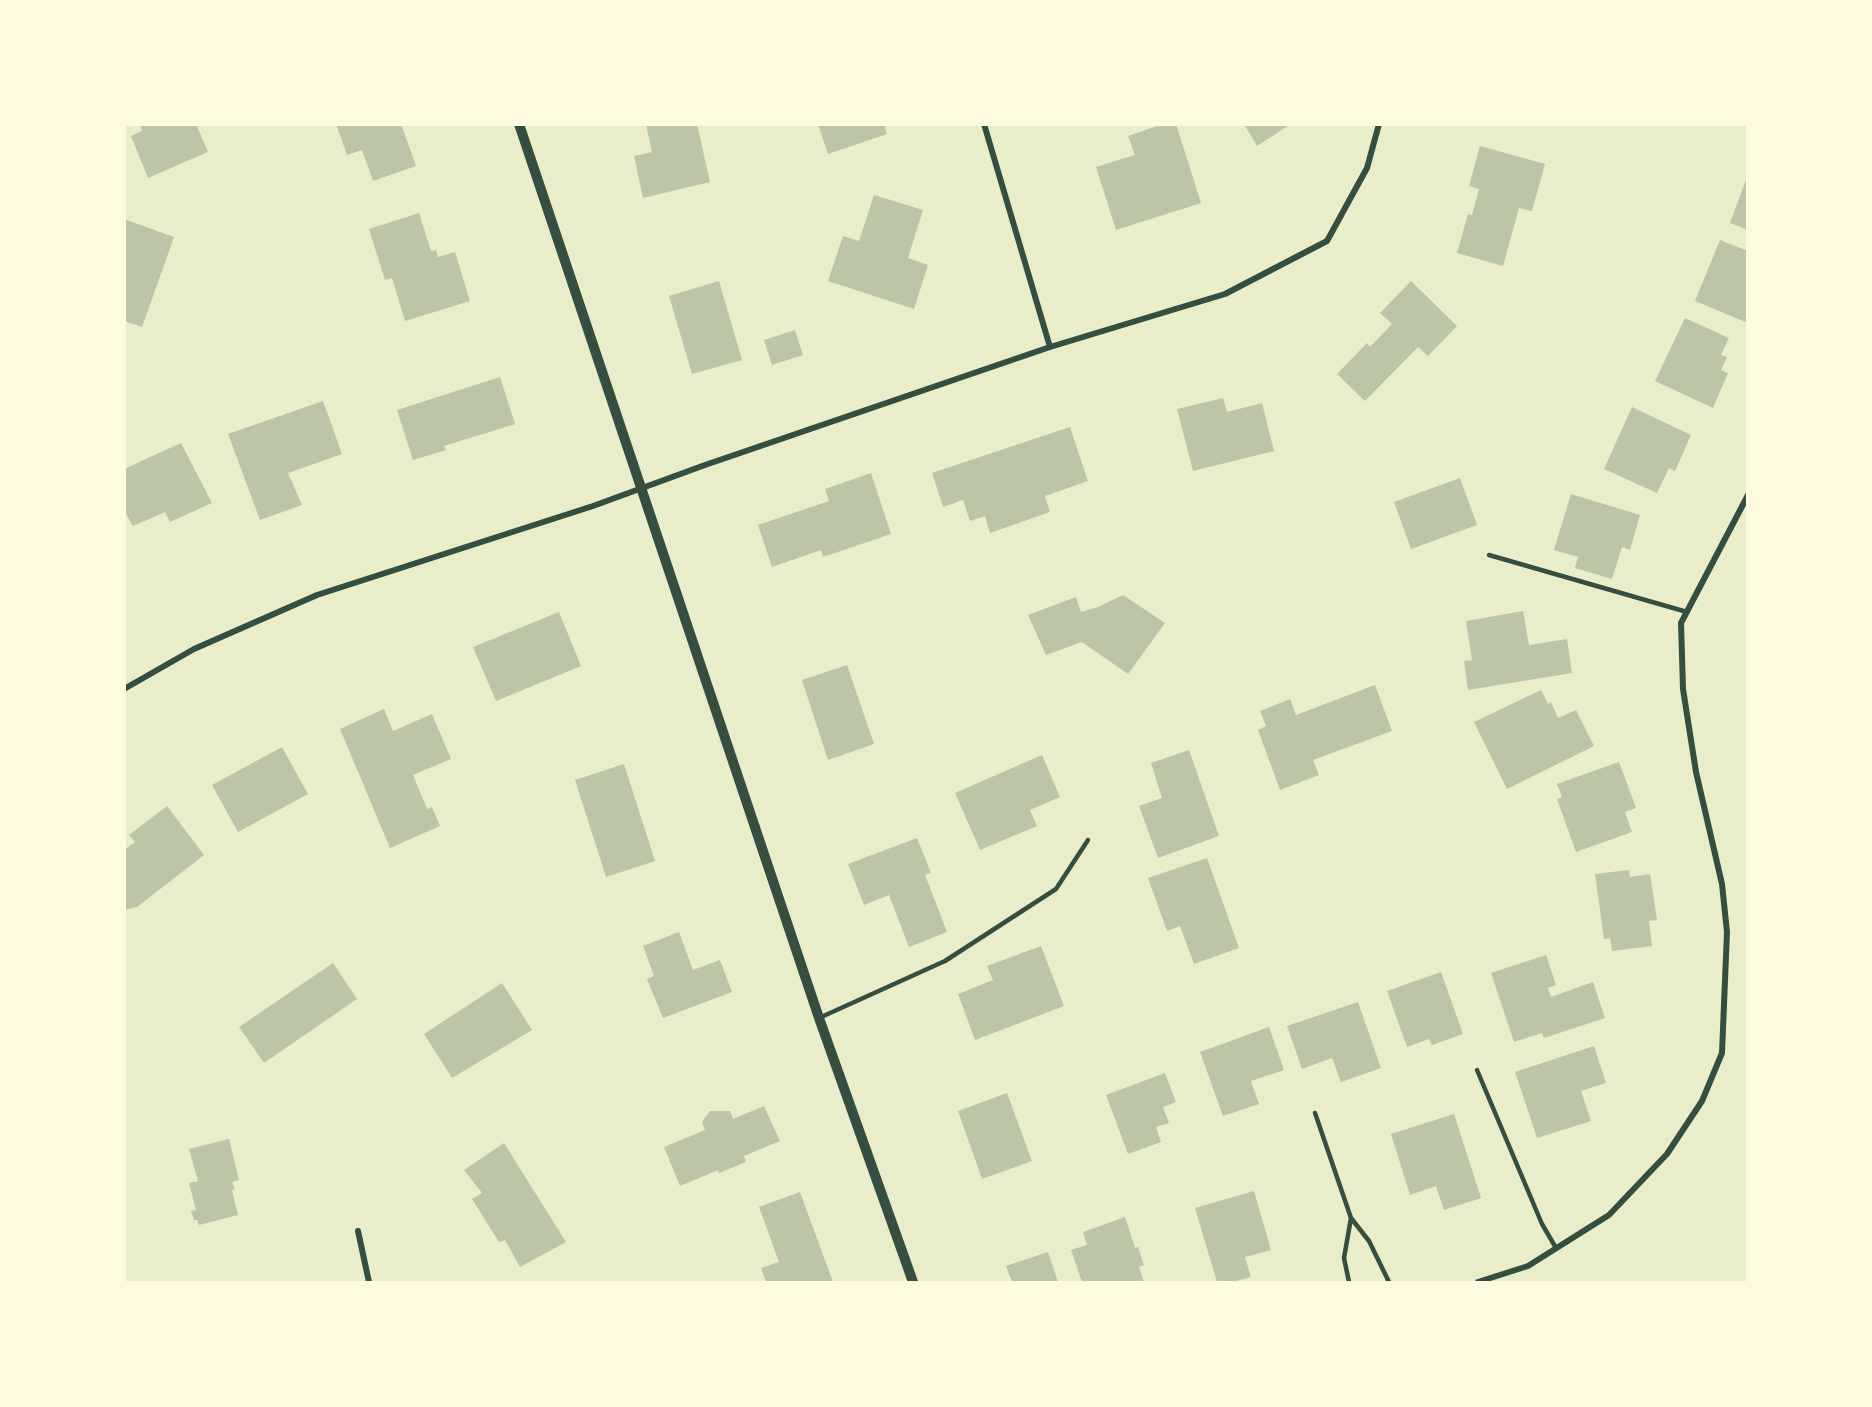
<!DOCTYPE html>
<style>
body{margin:0}
#map{position:relative;width:1872px;height:1407px;overflow:hidden;background:#e9edc9;font-family:"Archivo Narrow",sans-serif}
canvas{display:block}
.frame{position:absolute;inset:0;border:126px solid #fefae0;pointer-events:none}
</style>
<div id="map">
<canvas width="1872" height="1407"></canvas>
<div class="frame"></div>
</div>
<script>
const g = document.querySelector('canvas').getContext('2d');
g.lineJoin = 'round';
function paint(path, color) { g.fillStyle = color; g.fill(path, 'evenodd'); }
function trace(path, color, width, dash) { g.strokeStyle = color; g.lineWidth = width; g.lineCap = dash ? 'butt' : 'round'; g.setLineDash(dash || []); g.stroke(path); }
paint(new Path2D(`
 M140,124H196L208,152L148,178L131,136L142,131Z
 M336,124H401L416,166L373,181L362,150L347,155Z
 M646,124H697L710,182L643,198L634,156L652,152Z
 M818,124H884L887,134L828,154Z
 M1163,124H1176L1201,203L1116,230L1096,167L1135,155L1128,136Z
 M1244,124H1291L1257,146Z
 M1480,146L1545,164L1532,211L1519,208L1503,266L1457,253L1468,214L1472,215L1479,189L1469,186Z
 M1747,177H1748V230L1730,223Z
 M874,195L923,210L908,258L928,265L914,309L828,281L843,236L859,241Z
 M419,213L431,251L436,250L438,257L455,252L470,301L405,321L392,278L385,280L369,229Z
 M124,219L174,237L142,327L124,321Z
 M1720,240L1748,251V323L1695,301Z
 M719,281L742,360L692,374L669,296Z
 M1411,281L1457,326L1428,356L1418,347L1365,401L1337,374L1367,343L1370,347L1392,324L1380,313Z
 M1685,318L1729,338L1721,355L1727,357L1721,370L1728,373L1713,408L1655,381Z
 M795,330L803,355L772,365L764,340Z
 M500,377L515,424L444,446L446,450L413,460L397,410Z
 M1223,398L1227,412L1262,403L1274,451L1193,471L1177,409Z
 M323,401L342,454L288,473L302,505L260,520L228,434Z
 M1632,407L1691,435L1675,471L1669,468L1657,493L1604,469Z
 M1070,427L1088,481L1045,496L1050,512L990,533L985,516L970,521L963,500L943,507L932,473Z
 M181,443L212,503L170,522L165,512L133,526L124,511V469Z
 M871,473L891,534L823,557L821,550L772,567L758,525L829,501L825,489Z
 M1460,478L1477,525L1411,549L1394,502Z
 M1571,494L1640,515L1630,550L1622,547L1612,579L1575,568L1578,557L1554,550Z
 M1123,595L1165,623L1128,674L1082,642L1046,655L1028,615L1076,597L1081,612L1098,607Z
 M1523,611L1529,645L1567,639L1572,673L1468,690L1464,661L1472,660L1466,621Z
 M559,612L581,666L496,701L473,647Z
 M847,665L874,744L828,760L802,680Z
 M1375,685L1392,731L1313,760L1319,775L1280,790L1258,730L1266,726L1260,711L1290,699L1296,715Z
 M1541,690L1548,704L1551,702L1558,718L1576,710L1594,746L1507,789L1474,722Z
 M384,709L393,731L432,714L451,759L413,775L427,809L432,807L440,826L390,848L340,729Z
 M282,747L308,794L238,832L212,785Z
 M1189,750L1219,836L1158,858L1139,806L1162,798L1151,763Z
 M1042,755L1060,797L1030,810L1037,826L980,850L955,793Z
 M1619,762L1636,808L1625,812L1632,832L1576,852L1557,799L1562,797L1557,784Z
 M624,764L655,861L606,877L575,780Z
 M167,806L204,855L137,907L124,910V850L135,842L129,835Z
 M917,838L931,873L925,875L947,932L909,947L889,895L864,905L848,864Z
 M1207,858L1239,948L1194,964L1180,926L1167,931L1148,878Z
 M1629,870L1630,877L1650,874L1657,920L1649,921L1652,946L1612,951L1610,938L1604,939L1595,874Z
 M679,932L693,970L720,960L732,992L663,1018L647,979L654,976L643,946Z
 M1041,946L1064,1006L975,1040L958,994L993,980L987,966Z
 M1546,955L1556,985L1548,988L1551,997L1593,982L1605,1018L1544,1038L1542,1033L1514,1042L1491,973Z
 M333,963L357,999L264,1063L239,1027Z
 M1441,972L1463,1034L1432,1045L1429,1039L1407,1047L1387,991Z
 M502,983L532,1030L452,1078L424,1034Z
 M1358,1002L1381,1068L1341,1082L1332,1058L1302,1069L1287,1026Z
 M1269,1027L1284,1070L1251,1081L1259,1104L1223,1116L1200,1052Z
 M1594,1046L1606,1083L1581,1091L1591,1121L1537,1138L1515,1072Z
 M1165,1073L1176,1102L1163,1107L1169,1123L1156,1127L1161,1142L1128,1154L1106,1095Z
 M1007,1093L1032,1161L982,1179L958,1111Z
 M764,1106L780,1141L744,1156L746,1162L719,1173L718,1170L680,1186L664,1147L705,1130L702,1122L710,1111H730L733,1119Z
 M1454,1114L1481,1198L1444,1210L1436,1186L1410,1195L1391,1134Z
 M229,1139L239,1180L232,1182L235,1189L232,1190L238,1215L199,1225L197,1220H194L191,1211L196,1210L189,1183L198,1181L189,1149Z
 M504,1143L566,1242L520,1267L505,1240L499,1242L472,1199L482,1193L464,1170Z
 M1254,1191L1271,1250L1245,1257L1251,1277L1232,1282H1217L1195,1208Z
 M800,1192L833,1282H766L761,1268L779,1262L759,1207Z
 M1125,1217L1135,1248L1138,1247L1144,1265L1139,1267L1144,1282H1082L1071,1250L1087,1245L1083,1232Z
 M1048,1252L1058,1282H1012L1006,1266Z`), '#bcc5a7');
trace(new Path2D(`
 M1489,555L1687,612
 M819,1018L945,961L1056,889L1088,840
 M1477,1070L1542,1224L1556,1248
 M1315,1113L1351,1218L1369,1241L1389,1282
 M1349,1282L1344,1258L1351,1218`), '#344e41', 4.5);
trace(new Path2D(`
 M984,124L1050,347
 M124,689L194,649L317,595L593,506L705,465L1050,347L1225,294L1327,241L1367,168L1379,124
 M358,1231L369,1282
 M1478,1282L1528,1266L1609,1215L1667,1154L1702,1101L1722,1053L1727,932L1722,884L1696,772L1683,689L1681,623L1748,495`), '#344e41', 6);
trace(new Path2D(`
 M519,124L819,1018L913,1282`), '#344e41', 10);
</script>
